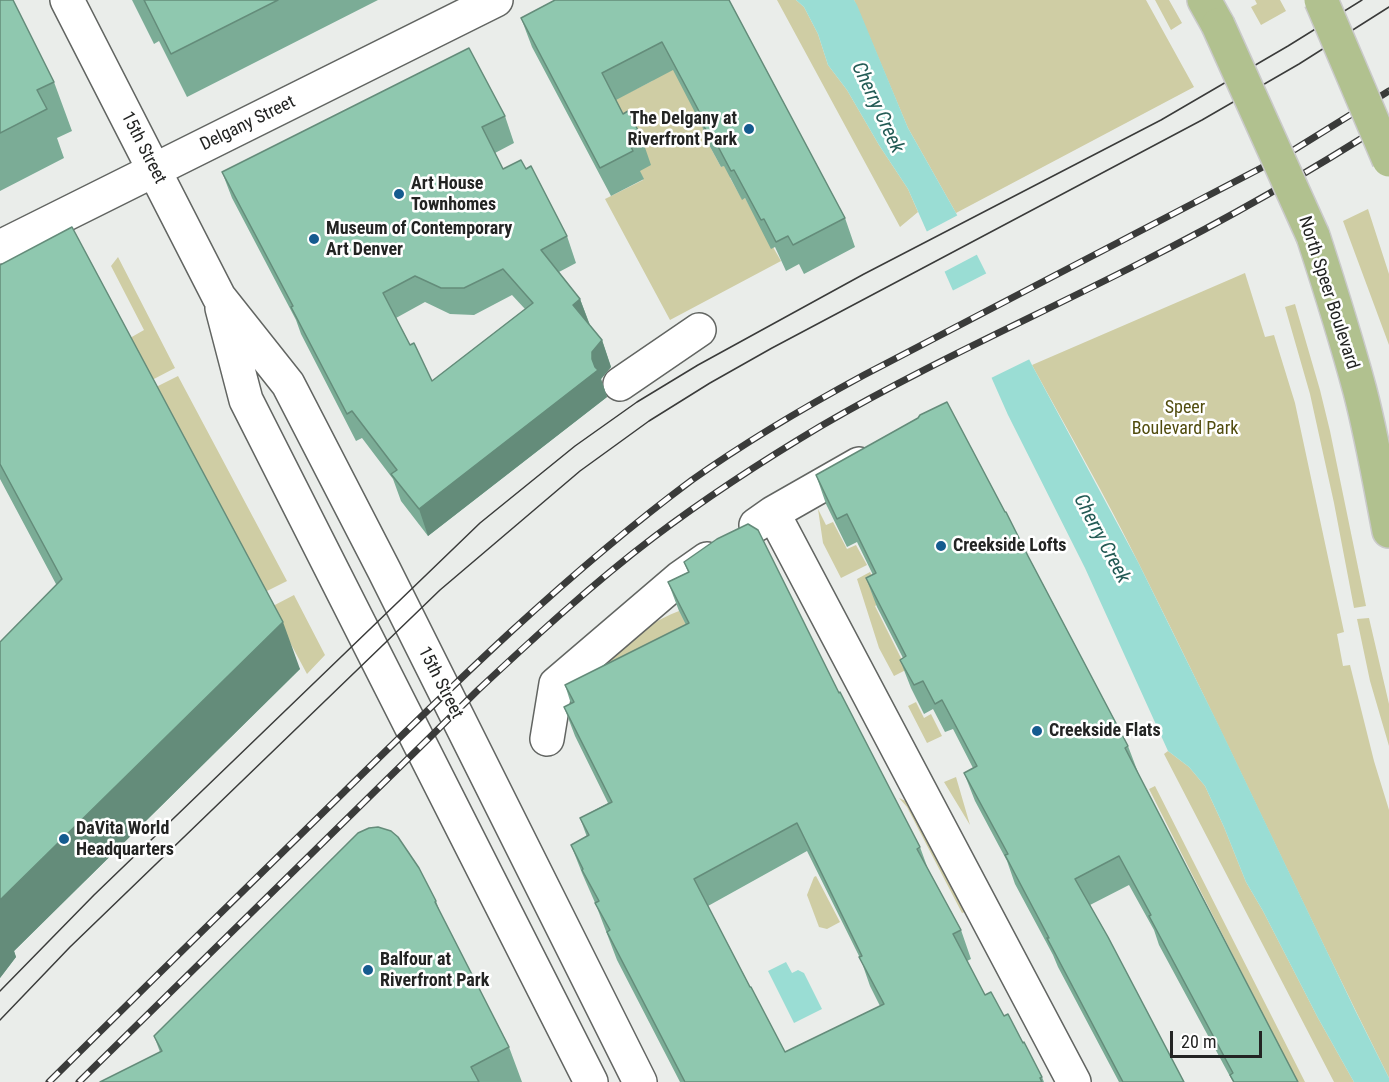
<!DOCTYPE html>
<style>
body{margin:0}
#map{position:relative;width:1389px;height:1082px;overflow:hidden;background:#eaedea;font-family:"Roboto Condensed",sans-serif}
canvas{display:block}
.scale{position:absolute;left:1170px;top:1031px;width:92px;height:27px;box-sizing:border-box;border:3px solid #232423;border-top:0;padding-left:8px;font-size:18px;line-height:21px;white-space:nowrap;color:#232423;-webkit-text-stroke:4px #fff;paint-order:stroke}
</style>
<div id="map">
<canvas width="1389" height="1082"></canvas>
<div class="scale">20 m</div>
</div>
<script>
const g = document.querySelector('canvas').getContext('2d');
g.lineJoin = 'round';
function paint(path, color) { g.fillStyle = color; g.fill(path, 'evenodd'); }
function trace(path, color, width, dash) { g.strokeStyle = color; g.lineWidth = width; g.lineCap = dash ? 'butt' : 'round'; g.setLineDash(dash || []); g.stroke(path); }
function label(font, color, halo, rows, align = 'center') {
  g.font = font + ' "Roboto Condensed",sans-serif'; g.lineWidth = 5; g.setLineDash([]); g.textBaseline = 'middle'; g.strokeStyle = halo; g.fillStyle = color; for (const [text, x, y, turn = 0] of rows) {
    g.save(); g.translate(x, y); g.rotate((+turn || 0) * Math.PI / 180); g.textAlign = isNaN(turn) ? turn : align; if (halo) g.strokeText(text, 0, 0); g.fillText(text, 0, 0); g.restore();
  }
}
paint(new Path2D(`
 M777,0H796L804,7L818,34L828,65L847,90L879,145L908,189L918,212L900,227Z
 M854,0H1146L1194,87L956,213L908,128Z
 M1155,0H1169L1182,23L1171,30Z
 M1255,0H1280L1286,11L1261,25L1251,7L1257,4Z
 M670,59L700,102L708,143L721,167L730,163V178L742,199L745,198L781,261L670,320L605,199L643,180L612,101L652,81Z
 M1368,209L1389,274V345L1343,221Z
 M118,257L175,368L152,380L130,338L144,330L111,266Z
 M1245,273L1265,337L1274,335L1295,403L1344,632L1337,634L1343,666L1350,665L1374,761L1389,810V1078C1304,908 1225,735 1139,564C1106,497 1068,431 1032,365Z
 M1295,304L1320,390L1330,431L1366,606L1354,608L1334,503L1310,394L1285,307Z
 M178,376L287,581L265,592L156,387Z
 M818,509L826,525L833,522L847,549L856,545L867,565L841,578L823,543Z
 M870,572L885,600L875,606L903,662L1045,599L894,676L879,648L857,579Z
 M294,595L325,655L307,674L271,607Z
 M679,611L700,652L575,714L567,693C602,664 636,627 679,611Z
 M1369,618L1389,704V746L1370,681L1357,619Z
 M916,702L924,718L931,714L942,736L927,743L908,706Z
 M1168,751L1189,767L1205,786L1224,827L1246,882L1263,911L1318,1018L1354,1082H1334L1164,754Z
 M956,777L970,825L944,782Z
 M1155,786L1305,1082H1297L1149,789Z
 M899,798L908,802L965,912L962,913L907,807Z
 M816,876L840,922L827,929L819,927L807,895L814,877Z`), '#cfcda4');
paint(new Path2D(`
 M796,0H854L857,5L908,128L956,213L1032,365L1138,562L1219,726L1355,1010L1389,1078V1082H1354L1318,1018L1263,911L1246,882L1224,827L1205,786L1189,767L1168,751L1085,568L1008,415L908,189L879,145L847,90L828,65L818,34L804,7Z
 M786,962L792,973L798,970L804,973L822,1009L794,1023L768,971Z`), '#9addd4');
paint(new Path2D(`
 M960,214L980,253L942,273L924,233Z
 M989,272L1032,358L989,379L950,292Z`), '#eaedea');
const street = new Path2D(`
 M0,247L496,0
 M620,384L699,330
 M773,513L1074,1082
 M756,525L773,513L859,464
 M547,739L556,684L680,578L707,559`);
const secondary = new Path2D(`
 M67,0L219,297L288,384L384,570L640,1082
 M222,308L246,400L591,1082`);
const primary = new Path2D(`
 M1204,0L1218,25
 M1313,236C1330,288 1346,339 1360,391C1372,437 1380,484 1389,531`);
trace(street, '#626562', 36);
trace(secondary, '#626562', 36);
trace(primary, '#cacaca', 36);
trace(street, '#fff', 33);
trace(secondary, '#fff', 33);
trace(primary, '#b1c18f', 33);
trace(new Path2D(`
 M0,991L94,895L480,523L575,446L637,402L698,365L864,274L1161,120L1288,46L1362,0
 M0,1020L70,947L440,590L580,471L649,421L710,383L772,348L1202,120L1299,64L1389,7`), '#3a3b3a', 1.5);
const rail = new Path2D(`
 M49,1082C147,985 245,889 344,792C455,683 567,573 692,480C747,441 805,407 864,375L1284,156L1389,91
 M79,1082L478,690C535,637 592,584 654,537C707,497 764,460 821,426C924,366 1034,317 1140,263C1225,220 1308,173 1389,121`);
trace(rail, '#3a3b3a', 7);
trace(rail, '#fff', 4.5, [14]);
const primaryBridge = new Path2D(`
 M1321,0L1389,160
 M1218,25L1313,236`);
trace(primaryBridge, '#cacaca', 36, []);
trace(primaryBridge, '#b1c18f', 33);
paint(new Path2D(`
 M0,0L54,82L72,131L57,138L64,158L0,191Z
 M132,0H378L187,97L159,41L154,44Z
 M729,0L845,218L855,247L804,274L799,264L786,271L775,247L771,249L745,198L742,200L724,166L721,167L708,143L702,126L673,70L616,100L623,114L641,136L651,165L640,171L644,179L611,196L532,47L521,18Z
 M505,116L514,143L495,153L503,169L567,236L576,263L559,272L580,299L590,325L602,340L611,367L601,379L607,397L428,536L401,501L393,479L362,438L356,441L301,334L296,320L232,198L222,172ZM512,295L525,309L432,381L410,345L396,318L425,302L450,314L474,315Z
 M0,265L300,669L14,951L16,957L0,978L56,584L0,479Z
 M816,475L1028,556L1128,746L1139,775L1298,1082H1233L1159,945L1154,930L1129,885L1090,905L1184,1082H1119L1058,967L1053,955L1015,884L1007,861L975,801L964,773L973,768L953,729L945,732L933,709L924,714L911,688L900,660L903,658L877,607L866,578L873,575L857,542L847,547L826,504Z
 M684,562L839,693L920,847L928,869L961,930L971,959L967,961L985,995L1004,1016L1023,1043L1042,1077L1044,1082H680L617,960L596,905L582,873L571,845L587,837L580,818L608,803L575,736L564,707L571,704L565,685L686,625L679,611L668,582L688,572ZM807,851L861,960L870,986L880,1006L785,1052L750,987L708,906Z
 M436,901L441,915L509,1047L522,1082H100L160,1052L154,1036Z`), '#7bac96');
paint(new Path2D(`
 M580,299L590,326L573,305Z
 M602,340L611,367L601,379L607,397L428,536L419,509L592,359V352Z
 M283,622L300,669L14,951L16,957L0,978V900Z`), '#648c7a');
const building = new Path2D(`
 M0,0H13L54,82L37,90L47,109L0,133Z
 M144,0H278L171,54Z
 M555,0H729L845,218L793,245L788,236L776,242L764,219L761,220L734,170L731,171L713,137L711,139L697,114L700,113L662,42L602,73L623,114L628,111L641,136L629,143L633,151L600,168L521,18Z
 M469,48L505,116L482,127L503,169L521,160L526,169L531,166L567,236L541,250L580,299L573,305L602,340L592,352V359L595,367L598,370L419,509L391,474L397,470L352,411L347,414L291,307L293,306L222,172ZM503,269L533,303L432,381L414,343L410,345L383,293L415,276L441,288H464Z
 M72,227L283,622L0,900V642L62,579L0,464V265Z
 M947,402L1005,512H1006L1028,556L1128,746L1125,748L1298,1082H1234L1230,1075L1233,1073L1149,916L1151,915L1119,856L1075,879L1108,937L1184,1082H1123L1047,938H1049L1005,855L1008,854L964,773L977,766L942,700L935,704L923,681L914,685L900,660L906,656L866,578L876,573L847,514L837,519L816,475L918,418L920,415Z
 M748,524L758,530L839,693L840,692L920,847L917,849L961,930L953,934L985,995L991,992L1004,1016L1008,1014L1023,1043L1024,1042L1042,1077L1040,1078L1042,1082H685L607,932L610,930L595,903L599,901L582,870L583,869L571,845L589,835L580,818L612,802L564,707L574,702L565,685L689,623L668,582L689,572L684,562L717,539ZM797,823L862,956L859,957L884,1004L785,1052L751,987H750L694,879Z
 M378,827L391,831L398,837L419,868L436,901L435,902L509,1047L471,1067L479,1082H100L162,1051L154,1036L358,833L369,828Z`);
paint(building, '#8fc8af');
trace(building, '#648c7a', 1.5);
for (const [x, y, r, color] of [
 [749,129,6,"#155b8f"],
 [399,194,6,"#155b8f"],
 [314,239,6,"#155b8f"],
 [941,546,6,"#155b8f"],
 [1037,731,6,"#155b8f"],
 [64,839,6,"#155b8f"],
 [368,970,6,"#155b8f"]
]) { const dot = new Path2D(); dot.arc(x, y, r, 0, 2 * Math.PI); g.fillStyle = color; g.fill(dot); trace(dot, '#fff', 2); }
label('bold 18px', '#232423', '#fff', [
 ["The Delgany at",737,119,"right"],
 ["Riverfront Park",737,140,"right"],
 ["Art House",411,184],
 ["Townhomes",411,205],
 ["Museum of Contemporary",326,229],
 ["Art Denver",326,250],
 ["Creekside Lofts",953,546],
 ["Creekside Flats",1049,731],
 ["DaVita World",76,829],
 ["Headquarters",76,850],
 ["Balfour at",380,960],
 ["Riverfront Park",380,981]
], 'left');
label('18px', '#232423', '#fff', [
 ["Delgany Street",248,124,-26],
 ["15th Street",143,148,63],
 ["North Speer Boulevard",1328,293,72],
 ["15th Street",440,683,63]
]);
label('18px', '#514c0e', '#fff', [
 ["Speer",1185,408],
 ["Boulevard Park",1185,429]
]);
label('italic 20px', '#235b55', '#fff', [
 ["Cherry Creek",877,108,65],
 ["Cherry Creek",1101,539,62]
]);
</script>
